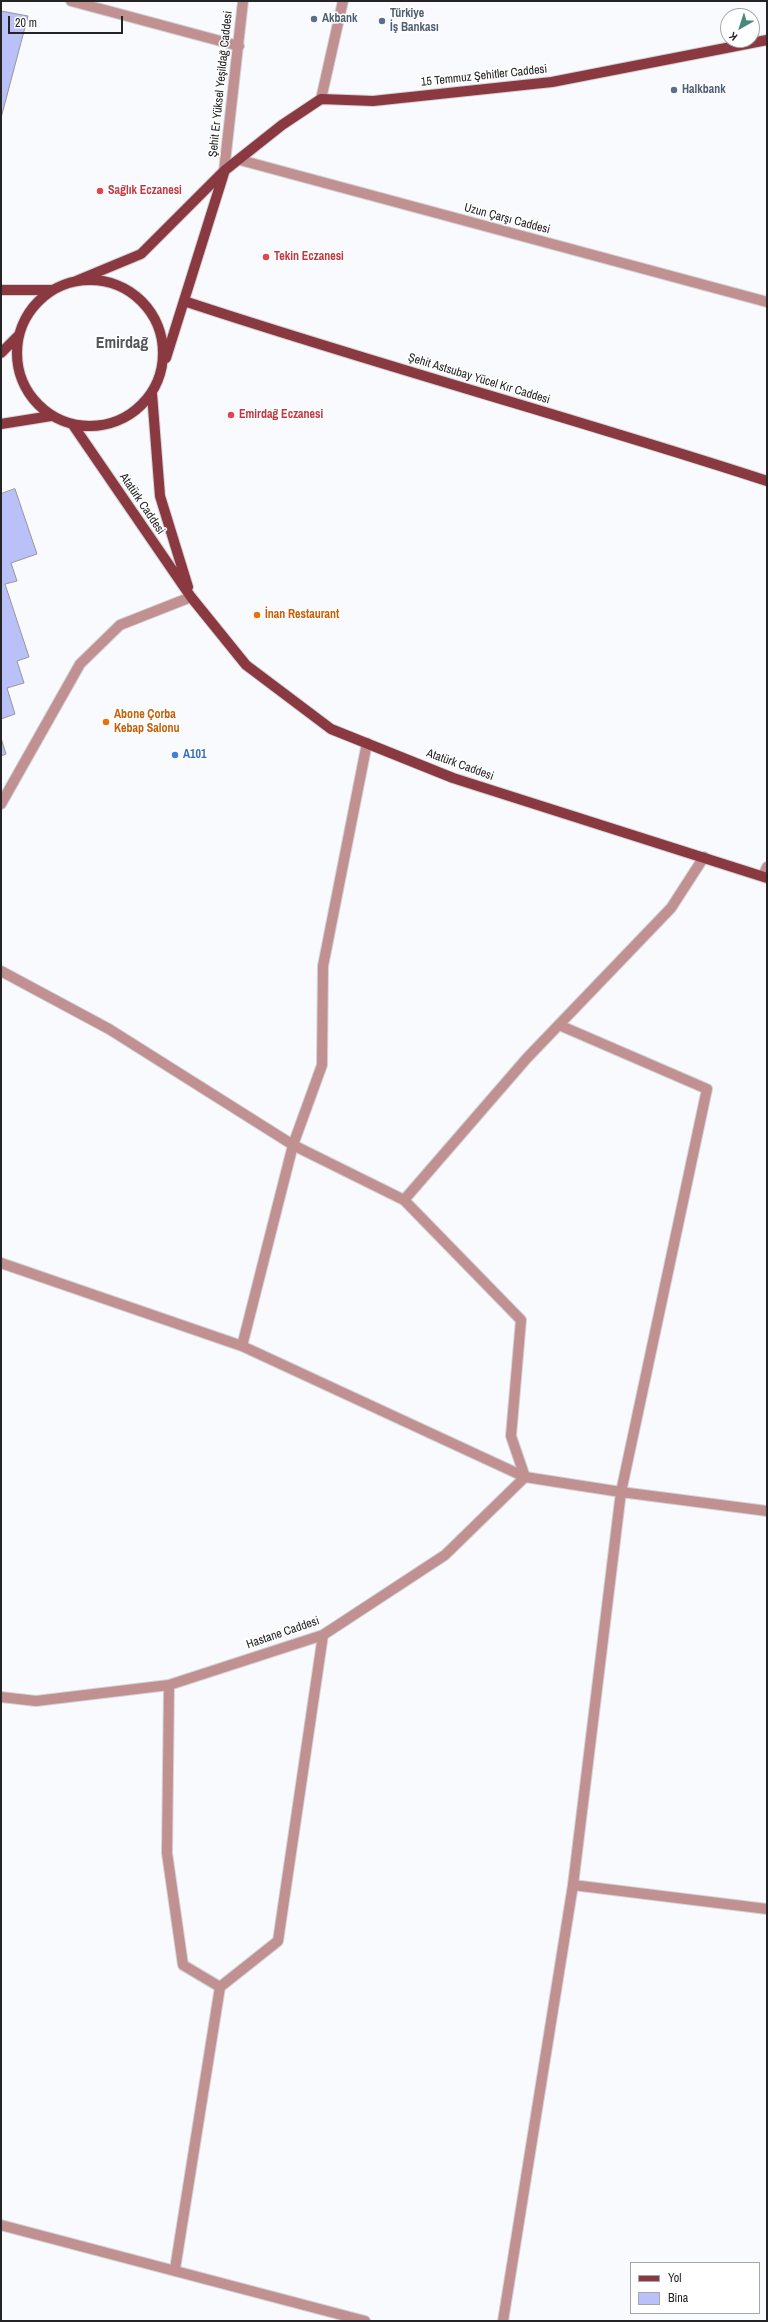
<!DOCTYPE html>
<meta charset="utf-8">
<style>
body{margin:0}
#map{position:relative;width:768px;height:2322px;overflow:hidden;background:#f9fafe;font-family:"Archivo Narrow",sans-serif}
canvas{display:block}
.frame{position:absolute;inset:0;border:2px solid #242426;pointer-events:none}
.legend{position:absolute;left:630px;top:2262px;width:130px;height:52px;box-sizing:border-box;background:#fff;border:1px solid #a7a7a8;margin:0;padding:5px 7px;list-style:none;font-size:12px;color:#242426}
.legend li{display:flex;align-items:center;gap:8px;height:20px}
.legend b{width:20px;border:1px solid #a7a7a8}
.north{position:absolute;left:720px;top:8px;width:40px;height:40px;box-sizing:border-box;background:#fff;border:1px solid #a7a7a8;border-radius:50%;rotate:219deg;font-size:11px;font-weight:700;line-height:16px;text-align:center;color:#242426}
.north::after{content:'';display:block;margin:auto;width:14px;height:18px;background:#478a7c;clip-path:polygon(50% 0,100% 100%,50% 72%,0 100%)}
.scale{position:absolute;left:8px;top:16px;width:115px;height:18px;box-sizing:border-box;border:2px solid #242426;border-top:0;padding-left:5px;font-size:12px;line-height:14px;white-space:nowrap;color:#242426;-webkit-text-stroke:3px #fff;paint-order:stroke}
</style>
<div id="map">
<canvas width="768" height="2322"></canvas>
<div class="frame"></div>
<ul class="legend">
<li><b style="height:5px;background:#89393f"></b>Yol</li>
<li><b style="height:11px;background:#b9c1f8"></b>Bina</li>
</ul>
<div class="north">K</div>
<div class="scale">20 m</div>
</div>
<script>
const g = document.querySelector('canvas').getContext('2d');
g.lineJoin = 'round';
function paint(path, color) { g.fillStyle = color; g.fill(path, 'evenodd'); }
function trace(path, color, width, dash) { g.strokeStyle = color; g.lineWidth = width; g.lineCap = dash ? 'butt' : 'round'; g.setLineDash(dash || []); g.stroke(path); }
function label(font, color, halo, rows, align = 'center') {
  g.font = font + ' "Archivo Narrow",sans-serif'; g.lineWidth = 3; g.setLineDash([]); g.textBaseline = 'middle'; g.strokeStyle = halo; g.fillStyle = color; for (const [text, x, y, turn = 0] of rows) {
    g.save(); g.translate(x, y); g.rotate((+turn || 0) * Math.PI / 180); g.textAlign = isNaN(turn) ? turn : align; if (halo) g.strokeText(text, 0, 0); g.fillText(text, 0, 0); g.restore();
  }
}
const building = new Path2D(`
 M1,11L28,16L1,118Z
 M15,489L37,554L11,563L17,581L5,584L29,657L17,661L24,683L7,688L15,714L1,719V494Z
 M1,738L6,754L1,756Z`);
paint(building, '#b9c1f8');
trace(building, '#96979b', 1);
const minor = new Path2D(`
 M71,1L239,46
 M321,99L343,1
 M240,160L767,302
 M224,171L243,1
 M367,743L323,966L322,1065L293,1145L404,1200L527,1058L671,908L704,857
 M1,804L80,664L120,625L191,597
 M763,876L767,867
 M1,971L109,1029L293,1145L242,1346
 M404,1200L521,1320L511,1436L525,1477
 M1,1263L242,1346L525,1477L621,1492L767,1511
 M169,1685L167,1853L183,1965L220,1987L175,2269
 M1,1697L36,1701L169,1685L323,1635L445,1555L525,1477
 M573,1885L767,1909
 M220,1987L278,1941L323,1635
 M1,2225L365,2321
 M503,2321L573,1885L621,1492L707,1089L559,1025`);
const major = new Path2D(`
 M17 353a73 73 0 1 1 146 0a73 73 0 1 1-146 0Z
 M76,281L141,254L224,171L282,125L321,99L373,101L552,82L767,40
 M1,290H52
 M184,301C377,365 574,418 767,481
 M1,353L19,335
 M166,358L224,173
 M152,394L160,496L188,587
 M1,424L51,416
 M73,425L191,597L246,665L331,729L453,778L767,878`);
trace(minor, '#d3d3d7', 12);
trace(major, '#d3d3d7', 12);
trace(minor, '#c19192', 10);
trace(major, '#89393f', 10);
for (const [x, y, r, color] of [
 [314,19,4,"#5c6f8a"],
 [382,21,4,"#5c6f8a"],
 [674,90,4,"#5c6f8a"],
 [100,191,4,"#e0444e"],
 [266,257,4,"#e0444e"],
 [231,415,4,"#e0444e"],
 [257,615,4,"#e8710a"],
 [106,722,4,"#e8710a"],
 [175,755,4,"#3f7fe0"]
]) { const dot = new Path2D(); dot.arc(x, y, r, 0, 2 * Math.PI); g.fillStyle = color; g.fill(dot); trace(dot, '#fff', 1.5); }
label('bold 12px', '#4e5e75', '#fff', [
 ["Türkiye",390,14],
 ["İş Bankası",390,28],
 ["Akbank",322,19],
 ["Halkbank",682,90]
], 'left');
label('12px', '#242426', '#fff', [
 ["15 Temmuz Şehitler Caddesi",484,76,-6],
 ["Şehit Er Yüksel Yeşildağ Caddesi",221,84,-84],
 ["Uzun Çarşı Caddesi",507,219,15],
 ["Şehit Astsubay Yücel Kır Caddesi",479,379,17],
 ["Atatürk Caddesi",142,504,56],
 ["Atatürk Caddesi",460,765,20],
 ["Hastane Caddesi",283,1633,-19]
]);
label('bold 12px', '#be3a42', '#fff', [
 ["Sağlık Eczanesi",108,191],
 ["Tekin Eczanesi",274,257],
 ["Emirdağ Eczanesi",239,415]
], 'left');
label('bold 12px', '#c56008', '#fff', [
 ["İnan Restaurant",265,615],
 ["Abone Çorba",114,715],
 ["Kebap Salonu",114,729]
], 'left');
label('bold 12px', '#366cbe', '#fff', [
 ["A101",183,755]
], 'left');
label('bold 16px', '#555659', '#fff', [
 ["Emirdağ",122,344]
]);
</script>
